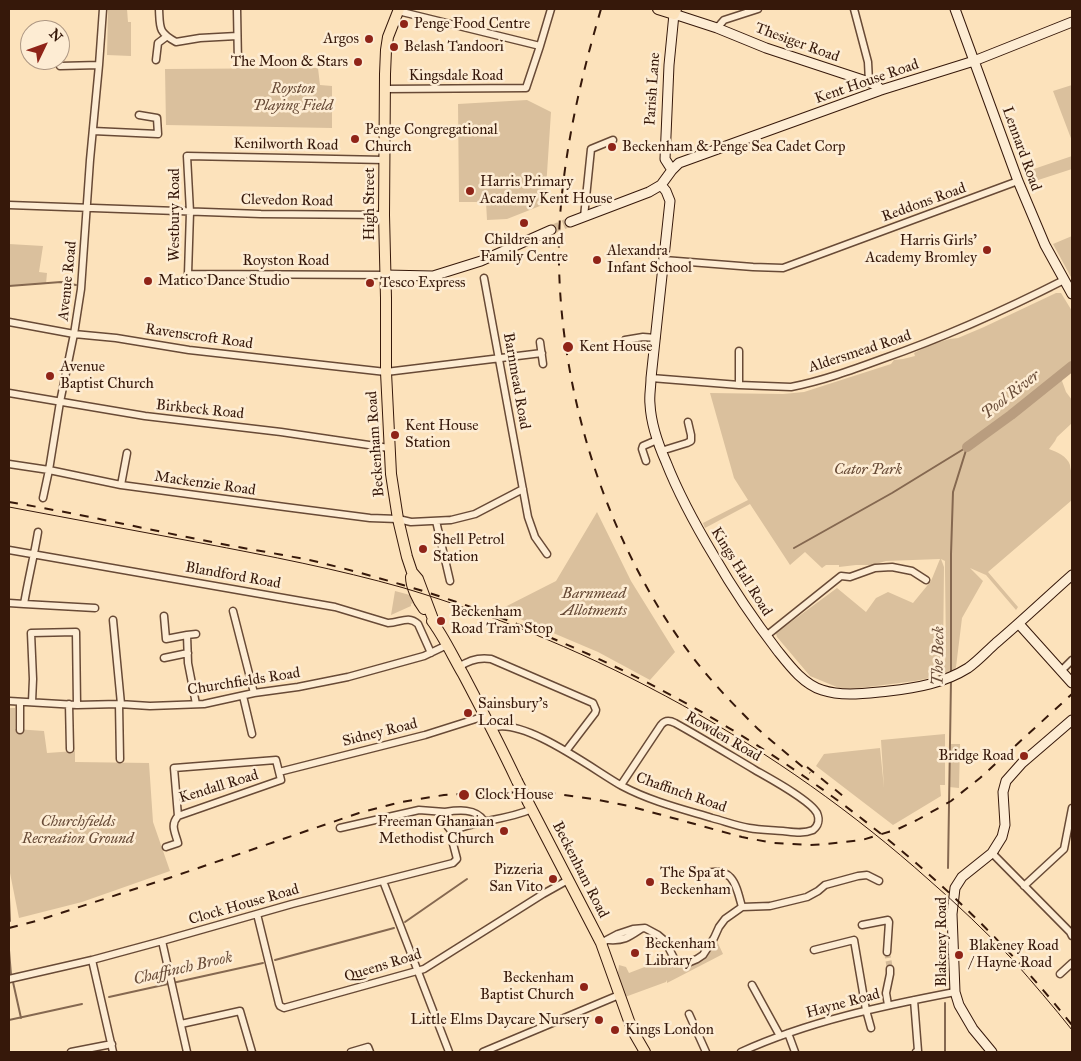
<!DOCTYPE html>
<style>
body{margin:0}
#map{position:relative;width:1081px;height:1061px;overflow:hidden;background:#fce2bb;font-family:"IM FELL Great Primer",serif}
canvas{display:block}
.frame{position:absolute;inset:0;border:10px solid #36180a;pointer-events:none}
.north{position:absolute;left:20px;top:20px;width:50px;height:50px;box-sizing:border-box;background:#fdecd3;border:1px solid #ad9783;border-radius:50%;rotate:48deg;font-size:14px;font-weight:700;line-height:20px;text-align:center;color:#36180a}
.north::after{content:'';display:block;margin:auto;width:18px;height:22px;background:#8f2418;clip-path:polygon(50% 0,100% 100%,50% 72%,0 100%)}
</style>
<div id="map">
<canvas width="1081" height="1061"></canvas>
<div class="frame"></div>
<div class="north">N</div>
</div>
<script>
const g = document.querySelector('canvas').getContext('2d');
g.lineJoin = 'round';
function paint(path, color) { g.fillStyle = color; g.fill(path, 'evenodd'); }
function trace(path, color, width, dash) { g.strokeStyle = color; g.lineWidth = width; g.lineCap = dash ? 'butt' : 'round'; g.setLineDash(dash || []); g.stroke(path); }
function label(font, color, halo, rows, align = 'center') {
  g.font = font + ' "IM FELL Great Primer",serif'; g.lineWidth = 5; g.setLineDash([]); g.textBaseline = 'middle'; g.strokeStyle = halo; g.fillStyle = color; for (const [text, x, y, turn = 0] of rows) {
    g.save(); g.translate(x, y); g.rotate((+turn || 0) * Math.PI / 180); g.textAlign = isNaN(turn) ? turn : align; if (halo) g.strokeText(text, 0, 0); g.fillText(text, 0, 0); g.restore();
  }
}
paint(new Path2D(`
 M108,9H127L128,22H131V56L107,55Z
 M318,68L320,85L332,86V128L166,125L165,69Z
 M1072,85V141L1053,91Z
 M527,100L551,112L545,204L507,219L487,220L486,202H459L458,104Z
 M1072,156V169L1029,183L1025,172Z
 M1072,236V279L1053,244Z
 M9,244L43,246L39,272L47,273L46,284L9,286Z
 M1052,290L1053,291L970,330V328Z
 M1056,293H1061L1072,311V369L1064,375L1062,381L1066,392L1072,400V423L1057,437L1055,441L1049,449C1057,452 1067,456 1070,465C1070,468 1071,471 1072,473V500L988,572L1018,607L1016,610L986,575L970,568L983,581L962,618L956,667L952,676L941,675L945,663L946,650L945,571V561L941,559L944,567L943,660L930,678L915,681L844,690L810,676L777,637L776,633L837,588L866,612L876,598L888,592L913,603L931,581L940,559L886,561L872,565H856L839,567V565H826L822,568L805,552L790,565L750,504L705,528L703,523L748,500L734,478L710,393L783,394L804,392L891,364L894,360L903,359L915,356L914,353L932,344L950,339L958,338L984,327ZM1018,409L1017,414L986,437L985,436L979,440Z
 M597,512L631,581L675,652L650,680L598,652L499,610L556,581Z
 M395,591L410,595L413,603L411,604V606L391,615Z
 M9,708H15V729L44,731L47,753L75,751V762L149,763L153,822L170,871L82,902L19,918L10,873L9,870Z
 M945,734V785H940L941,796L893,825L816,766L824,754L880,748L884,788L881,740Z
 M950,744H960L959,788L949,787Z
 M716,939L723,954L667,983V980L666,982L625,997L618,973L619,965L626,967L629,973L668,958L676,966H682V967L683,965C703,962 708,956 716,939Z`), '#dac09d');
trace(new Path2D(`
 M9,286L61,282L76,285
 M794,548L892,493L967,447
 M951,672V554L953,492L967,447
 M948,868L951,680
 M9,897L10,921
 M405,922L467,879
 M9,950L11,975
 M275,960L394,928
 M13,982L21,1018
 M109,997L263,963
 M9,1020L82,1004
 M945,1052V1003`), '#856850', 2);
trace(new Path2D(`
 M967,447L1011,415L1072,366`), '#b99d7f', 10);
trace(new Path2D(`
 M887,952L890,969`), '#d4ba98', 6, [6, 3]);
trace(new Path2D(`
 M551,230L570,222`), '#d4ba98', 9, [9, 4.5]);
const street = new Path2D(`
 M159,9C160,28 158,32 176,42L200,38L237,36
 M237,9L238,64
 M854,9L868,62L869,82
 M398,11L540,46
 M717,28L724,20L758,9
 M156,60L158,43L166,37
 M60,66L99,65
 M385,89L526,88L540,46L551,9
 M93,131L158,134L157,118L139,115
 M9,205L261,214L384,215
 M584,217L591,149L613,140
 M664,260L753,267L783,268L1018,181
 M385,275L188,274L190,212L187,156L385,160
 M484,278L528,517L535,537L547,554
 M9,322L74,334L116,338L189,350L386,372L542,353
 M625,340L643,337L656,338
 M540,342L543,364
 M739,351V385
 M651,378L739,385L791,387C822,381 852,370 882,359C945,337 1005,310 1064,280
 M9,393L145,416L281,432L389,448
 M661,451L687,443L691,441V435L688,422
 M646,461L642,449L643,446L657,440
 M9,464L49,470L121,485L285,507L370,518L398,519L411,522L451,520L475,514L523,489
 M121,485L127,453
 M43,498L49,470L60,402L74,334L81,289L90,160L99,65L103,9
 M436,521L450,581
 M9,550L335,607L388,623C400,623 408,615 418,624L431,653
 M9,603L24,604C28,580 34,556 38,532
 M24,604L95,608
 M233,611L254,693
 M164,616L166,639L187,635L188,663L196,704
 M113,620L121,704
 M187,635L196,634
 M766,636L841,576L850,577L875,568L892,567L912,571L926,580
 M164,658L188,653
 M459,667C469,660 479,657 491,659L593,703L596,710L595,713L566,751
 M1061,671L1072,660
 M243,696L252,734
 M9,701L77,705L119,704L150,706L204,704L254,693L298,687L348,677L424,656L447,645
 M20,702V730
 M32,702L33,679L31,633L76,632L77,705
 M69,704L70,749
 M119,704L120,759
 M492,728C523,716 595,771 622,786C650,801 682,809 712,818C724,821 736,826 749,828C760,830 772,830 783,831C793,832 803,834 813,830C818,826 820,820 817,813C810,800 769,778 755,770C728,754 702,738 675,723C669,720 665,720 661,725L621,785
 M276,760L281,780L178,816L174,768Z
 M279,772L425,735L485,716
 M340,828L419,810L445,812
 M452,832L448,827L445,812C458,810 476,808 484,821
 M166,847L178,843C175,832 170,825 178,816
 M992,853L1070,932L1072,936
 M704,874C733,865 736,885 742,907
 M383,881L449,1052
 M1024,886L1064,849L1072,808
 M257,914L279,1004L280,1006L284,1008L424,969L543,894L568,880
 M862,925L888,920L889,922L887,952
 M609,940C624,941 629,937 641,929
 M162,941L187,1052
 M601,943L618,934L633,929L645,928L658,935L665,941L675,960L680,962H690L697,959L703,955L714,938L719,927L725,919L742,907L770,906L807,897L818,891L825,885L858,876L867,875L879,881
 M814,950L854,940L866,1010L871,1028
 M92,960L113,1052
 M1060,974L1072,963
 M9,979L92,960L162,941L292,904L453,863L457,859L451,836L454,830C479,820 507,820 532,809
 M752,985L780,1036
 M914,1000L918,1051L916,1052
 M888,1005L886,993L890,974V969
 M689,1014L706,1052
 M181,1024L240,1011L252,1052
 M788,1033L795,1052
 M71,1052L112,1044
 M351,1052L368,1047L370,1052
 M483,1052L619,995
 M741,1052C809,1021 882,1006 955,992`);
const secondary = new Path2D(`
 M955,9L1018,181L1045,245L1072,294
 M1072,22L974,61L881,90L679,163L672,170L661,185L666,191L670,201L651,378C651,387 649,396 650,404C651,425 658,444 666,462C679,495 696,526 714,556C733,589 754,620 777,650C789,665 803,684 822,690C843,697 867,693 889,691C917,688 944,683 968,668C978,661 987,651 996,643C1022,621 1046,598 1072,575
 M672,170L665,159L669,65L674,14L717,28L766,48L869,82L876,85L881,90
 M570,222L649,192L661,185
 M385,275L433,276L481,261L551,230
 M1019,624L1072,683
 M992,1052L973,1029L959,1005L955,992L952,914L955,888L962,877L992,853L1002,837L1005,825L1003,792L1006,781L1022,763L1072,720`);
const primary = new Path2D(`
 M399,9L388,37L386,50L385,74L384,215L386,298V372L391,474L398,519L407,557L412,572L418,579L436,627
 M658,9L674,14L676,9
 M411,577C411,587 418,601 424,609
 M432,621C444,637 453,657 463,674C482,710 500,745 517,781
 M528,802L601,943L629,1021L634,1033L645,1052`);
trace(street, '#684a36', 9);
trace(secondary, '#36180a', 11);
trace(primary, '#36180a', 12);
trace(street, '#fdecd3', 6);
trace(secondary, '#fdecd3', 9);
trace(primary, '#fce2bb', 10);
trace(new Path2D(`
 M9,507C73,519 137,531 201,543C269,556 337,569 404,588C597,646 778,745 929,880C958,905 986,932 1013,960C1033,983 1053,1006 1072,1030`), '#36180a', 1);
trace(new Path2D(`
 M601,9C581,77 565,146 560,217C550,376 608,563 714,683C728,699 743,714 758,729C775,744 792,758 810,773
 M9,502C75,513 141,528 207,541C240,548 275,553 309,560C340,567 372,576 403,585C661,661 904,814 1072,1025
 M807,767L848,800
 M9,928L36,921L172,877L359,813L401,802L444,795L483,793L544,792L593,799L629,806L742,837L773,843L810,845L827,844L862,840L898,829L917,820L951,801L980,778L1072,694`), '#36180a', 2, [9, 9]);
const primaryBridge = new Path2D(`
 M517,781L528,802`);
trace(primaryBridge, '#36180a', 12, []);
trace(primaryBridge, '#fce2bb', 10);
for (const [x, y, r, color] of [
 [404,24,5,"#8f2418"],
 [369,39,5,"#8f2418"],
 [394,47,5,"#8f2418"],
 [358,62,5,"#8f2418"],
 [355,139,5,"#8f2418"],
 [612,147,5,"#8f2418"],
 [470,191,5,"#8f2418"],
 [524,223,5,"#8f2418"],
 [987,250,5,"#8f2418"],
 [597,260,5,"#8f2418"],
 [148,281,5,"#8f2418"],
 [370,283,5,"#8f2418"],
 [568,347,6,"#8f2418"],
 [50,376,5,"#8f2418"],
 [395,435,5,"#8f2418"],
 [423,549,5,"#8f2418"],
 [441,621,5,"#8f2418"],
 [468,713,5,"#8f2418"],
 [1024,756,5,"#8f2418"],
 [464,795,6,"#8f2418"],
 [504,831,5,"#8f2418"],
 [553,879,5,"#8f2418"],
 [650,882,5,"#8f2418"],
 [635,953,5,"#8f2418"],
 [959,955,5,"#8f2418"],
 [584,987,5,"#8f2418"],
 [599,1020,5,"#8f2418"],
 [615,1030,5,"#8f2418"]
]) { const dot = new Path2D(); dot.arc(x, y, r, 0, 2 * Math.PI); g.fillStyle = color; g.fill(dot); trace(dot, '#fdecd3', 2); }
label('15px', '#36180a', '#fdecd3', [
 ["Penge Food Centre",414,24],
 ["Argos",359,39,"right"],
 ["Belash Tandoori",404,47],
 ["The Moon & Stars",348,62,"right"],
 ["Penge Congregational",365,130],
 ["Church",365,147],
 ["Beckenham & Penge Sea Cadet Corp",622,147],
 ["Harris Primary",480,182],
 ["Academy Kent House",480,199],
 ["Children and",524,240,"center"],
 ["Family Centre",524,257,"center"],
 ["Harris Girls'",977,241,"right"],
 ["Academy Bromley",977,258,"right"],
 ["Alexandra",607,251],
 ["Infant School",607,268],
 ["Matico Dance Studio",158,281],
 ["Tesco Express",380,283],
 ["Kent House",579,347],
 ["Avenue",60,367],
 ["Baptist Church",60,384],
 ["Kent House",405,426],
 ["Station",405,443],
 ["Shell Petrol",433,540],
 ["Station",433,557],
 ["Beckenham",451,612],
 ["Road Tram Stop",451,629],
 ["Sainsbury's",478,704],
 ["Local",478,721],
 ["Bridge Road",1014,756,"right"],
 ["Clock House",475,795],
 ["Freeman Ghanaian",494,822,"right"],
 ["Methodist Church",494,839,"right"],
 ["Pizzeria",543,870,"right"],
 ["San Vito",543,887,"right"],
 ["The Spa at",660,873],
 ["Beckenham",660,890],
 ["Beckenham",645,944],
 ["Library",645,961],
 ["Blakeney Road",969,946],
 ["/ Hayne Road",969,963],
 ["Beckenham",574,978,"right"],
 ["Baptist Church",574,995,"right"],
 ["Little Elms Daycare Nursery",589,1020,"right"],
 ["Kings London",625,1030]
], 'left');
label('15px', '#36180a', '#fdecd3', [
 ["Thesiger Road",797,43,20],
 ["Kingsdale Road",456,76],
 ["Kent House Road",867,82,-19],
 ["Parish Lane",653,89,-86],
 ["Kenilworth Road",286,145,1],
 ["Lennard Road",1021,149,70],
 ["Clevedon Road",287,201,1],
 ["Reddons Road",924,203,-20],
 ["High Street",370,204,-90],
 ["Westbury Road",175,215,-90],
 ["Royston Road",286,261],
 ["Avenue Road",68,281,-84],
 ["Ravenscroft Road",199,337,8],
 ["Aldersmead Road",860,352,-18],
 ["Barnmead Road",516,381,80],
 ["Birkbeck Road",200,410,6],
 ["Beckenham Road",376,444,-94],
 ["Mackenzie Road",205,484,8],
 ["Kings Hall Road",741,572,58],
 ["Blandford Road",233,576,10],
 ["Churchfields Road",244,682,-9],
 ["Sidney Road",380,733,-14],
 ["Rowden Road",723,737,30],
 ["Kendall Road",219,787,-17],
 ["Chaffinch Road",681,793,19],
 ["Beckenham Road",580,870,63],
 ["Clock House Road",244,905,-16],
 ["Blakeney Road",942,942,-90],
 ["Queens Road",383,966,-17],
 ["Hayne Road",843,1004,-15]
]);
label('italic 15px', '#674a36', '#fdecd3', [
 ["Royston",293,89],
 ["Playing Field",293,106],
 ["Cator Park",868,470],
 ["Barnmead",594,594],
 ["Allotments",594,611],
 ["Churchfields",78,822],
 ["Recreation Ground",78,839]
]);
label('italic 16px', '#6a4d39', '#fdecd3', [
 ["Pool River",1011,395,-38],
 ["The Beck",939,656,-89],
 ["Chaffinch Brook",183,969,-13]
]);
</script>
